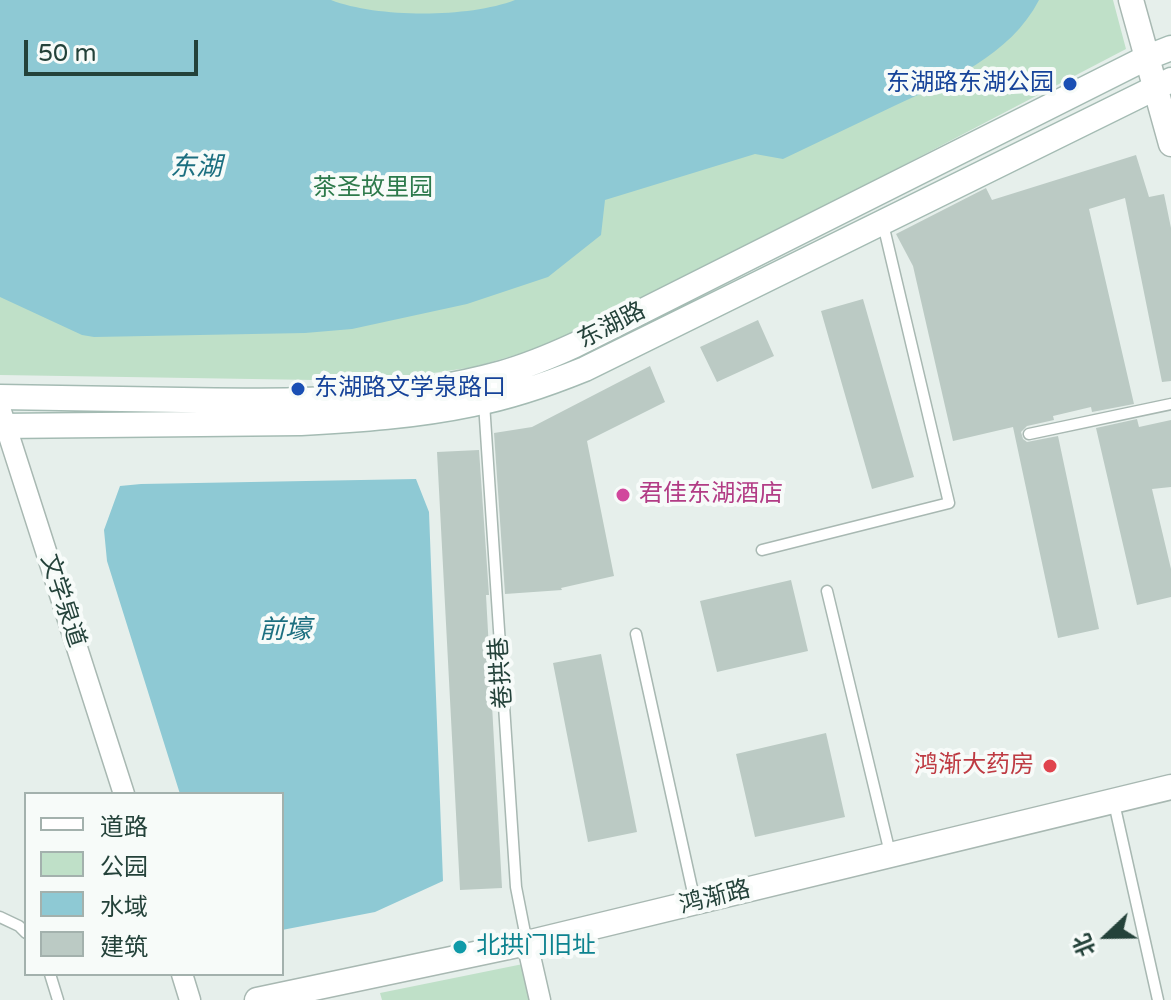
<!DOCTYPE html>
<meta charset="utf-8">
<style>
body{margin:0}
#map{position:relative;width:1171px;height:1000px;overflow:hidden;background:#e6efeb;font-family:"Varela Round","Noto Sans SC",sans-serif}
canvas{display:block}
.legend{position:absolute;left:24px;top:792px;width:260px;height:184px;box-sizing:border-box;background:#f7fbf9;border:2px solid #a3b1ad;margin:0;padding:10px 14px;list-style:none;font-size:24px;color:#24423a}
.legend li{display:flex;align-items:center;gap:16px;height:40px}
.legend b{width:40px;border:2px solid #a3b1ad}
.north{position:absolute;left:1067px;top:896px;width:80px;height:80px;-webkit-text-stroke:6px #f7fbf9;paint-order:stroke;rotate:248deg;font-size:22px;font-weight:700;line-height:32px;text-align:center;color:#24423a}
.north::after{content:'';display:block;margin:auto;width:28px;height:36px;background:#24423a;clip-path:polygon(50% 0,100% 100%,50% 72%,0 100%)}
.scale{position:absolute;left:24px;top:40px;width:174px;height:36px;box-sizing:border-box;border:4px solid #24423a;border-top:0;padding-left:10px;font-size:24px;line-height:28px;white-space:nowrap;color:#24423a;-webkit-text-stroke:6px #f7fbf9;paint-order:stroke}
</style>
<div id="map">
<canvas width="1171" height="1000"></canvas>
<ul class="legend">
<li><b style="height:10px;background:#fff"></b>道路</li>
<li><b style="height:22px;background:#bfe0c8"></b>公园</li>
<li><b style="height:22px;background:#8ec9d4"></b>水域</li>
<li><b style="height:22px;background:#bbcac4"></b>建筑</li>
</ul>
<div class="north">北</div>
<div class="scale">50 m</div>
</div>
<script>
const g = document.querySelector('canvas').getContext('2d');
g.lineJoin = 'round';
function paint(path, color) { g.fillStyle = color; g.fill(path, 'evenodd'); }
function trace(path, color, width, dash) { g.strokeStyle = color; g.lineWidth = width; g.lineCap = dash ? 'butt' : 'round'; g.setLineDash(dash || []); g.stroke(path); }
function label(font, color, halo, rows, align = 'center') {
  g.font = font + ' "Varela Round","Noto Sans SC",sans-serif'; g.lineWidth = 8; g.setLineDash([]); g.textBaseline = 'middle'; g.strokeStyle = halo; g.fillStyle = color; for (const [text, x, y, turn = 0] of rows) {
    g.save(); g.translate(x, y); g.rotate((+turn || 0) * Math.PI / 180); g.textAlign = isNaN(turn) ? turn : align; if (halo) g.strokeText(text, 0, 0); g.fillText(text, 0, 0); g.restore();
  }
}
paint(new Path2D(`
 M0,0H1113L1126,49L636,305L550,345L474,367L378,381L0,375Z
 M523,964L532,1000H382L380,993Z`), '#bfe0c8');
paint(new Path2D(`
 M0,0H331C377,18 469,18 515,0H1039C1010,56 948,81 894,106C857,124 820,141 783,159L755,154L605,200L601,235L548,277L467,304L352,329L305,333L94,337L82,335L0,297Z
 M416,479L429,512L443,881L375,912L282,930V794H180L107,561L104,530L120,486L141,484Z`), '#8ec9d4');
paint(new Path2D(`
 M1136,155L1149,197L1164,194L1171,228V381L1162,382L1125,198L1089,209L1134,404L1092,412L1091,407L1053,416L1054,420L1027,426L1021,432L1023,439L1027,442L1058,436L1099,629L1058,638L1013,427L953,441L913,266L896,234L986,188L992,200Z
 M863,299L914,477L872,489L821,311Z
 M758,320L774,356L717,382L700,347Z
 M650,366L665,402L587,441L614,576L561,588L562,590L505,594L494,433L532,427Z
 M1137,419L1139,427L1171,420V487L1152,489L1171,569V597L1137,605L1096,428Z
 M479,450L489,595H486L502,888L460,890L437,452Z
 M791,580L808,651L717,672L700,601Z
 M601,654L637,832L588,842L553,663Z
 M826,733L845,817L755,837L736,754Z`), '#bbcac4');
const service = new Path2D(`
 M484,403L516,887L527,943
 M1029,434L1171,404
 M762,550L949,503L883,224
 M827,591L890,853
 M636,634L695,902
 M1114,803L1158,1000
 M0,917L19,926L26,933
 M50,974L58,1000`);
const minor = new Path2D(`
 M0,408L124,794
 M527,943L540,1000
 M182,974L190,1000`);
const tertiary = new Path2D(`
 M1131,0L1171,144
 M257,1000L527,943L1171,787`);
const secondary = new Path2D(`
 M0,397C61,398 121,399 182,400C289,402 398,402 502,373C527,366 551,356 575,345L1148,57L1171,48
 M0,426L301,423C358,420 416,416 473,404C511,397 548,384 585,369L1171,80`);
trace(service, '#a8b8b2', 13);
trace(minor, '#a8b8b2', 23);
trace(tertiary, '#a8b8b2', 27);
trace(secondary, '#a4bbb3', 27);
trace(service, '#fff', 10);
trace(minor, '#fff', 20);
trace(tertiary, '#fff', 24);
trace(secondary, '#fff', 24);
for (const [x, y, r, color] of [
 [1070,84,8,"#1a4fb4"],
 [298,389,8,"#1a4fb4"],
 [623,495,8,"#d1479c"],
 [1050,766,8,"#e0444e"],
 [460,947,8,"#0f9aa8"]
]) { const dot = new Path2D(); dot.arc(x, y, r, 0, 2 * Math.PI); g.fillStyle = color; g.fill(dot); trace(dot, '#f7fbf9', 3); }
label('24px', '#164399', '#f7fbf9', [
 ["东湖路东湖公园",1054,84],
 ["东湖路文学泉路口",314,389,"left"]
], 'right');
label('24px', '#2d7a4b', '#f7fbf9', [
 ["茶圣故里园",373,189]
]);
label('24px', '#24423a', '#f7fbf9', [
 ["东湖路",612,326,-27],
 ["文学泉道",62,601,72],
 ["卷拱巷",502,673,-94],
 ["鸿渐路",715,898,-14]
]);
label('24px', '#b23c85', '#f7fbf9', [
 ["君佳东湖酒店",639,495]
], 'left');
label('24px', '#be3a42', '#f7fbf9', [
 ["鸿渐大药房",1034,766]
], 'right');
label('24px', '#0d838f', '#f7fbf9', [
 ["北拱门旧址",476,947]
], 'left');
label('italic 26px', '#1c6f80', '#f7fbf9', [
 ["东湖",196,168],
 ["前壕",285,631]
]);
</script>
